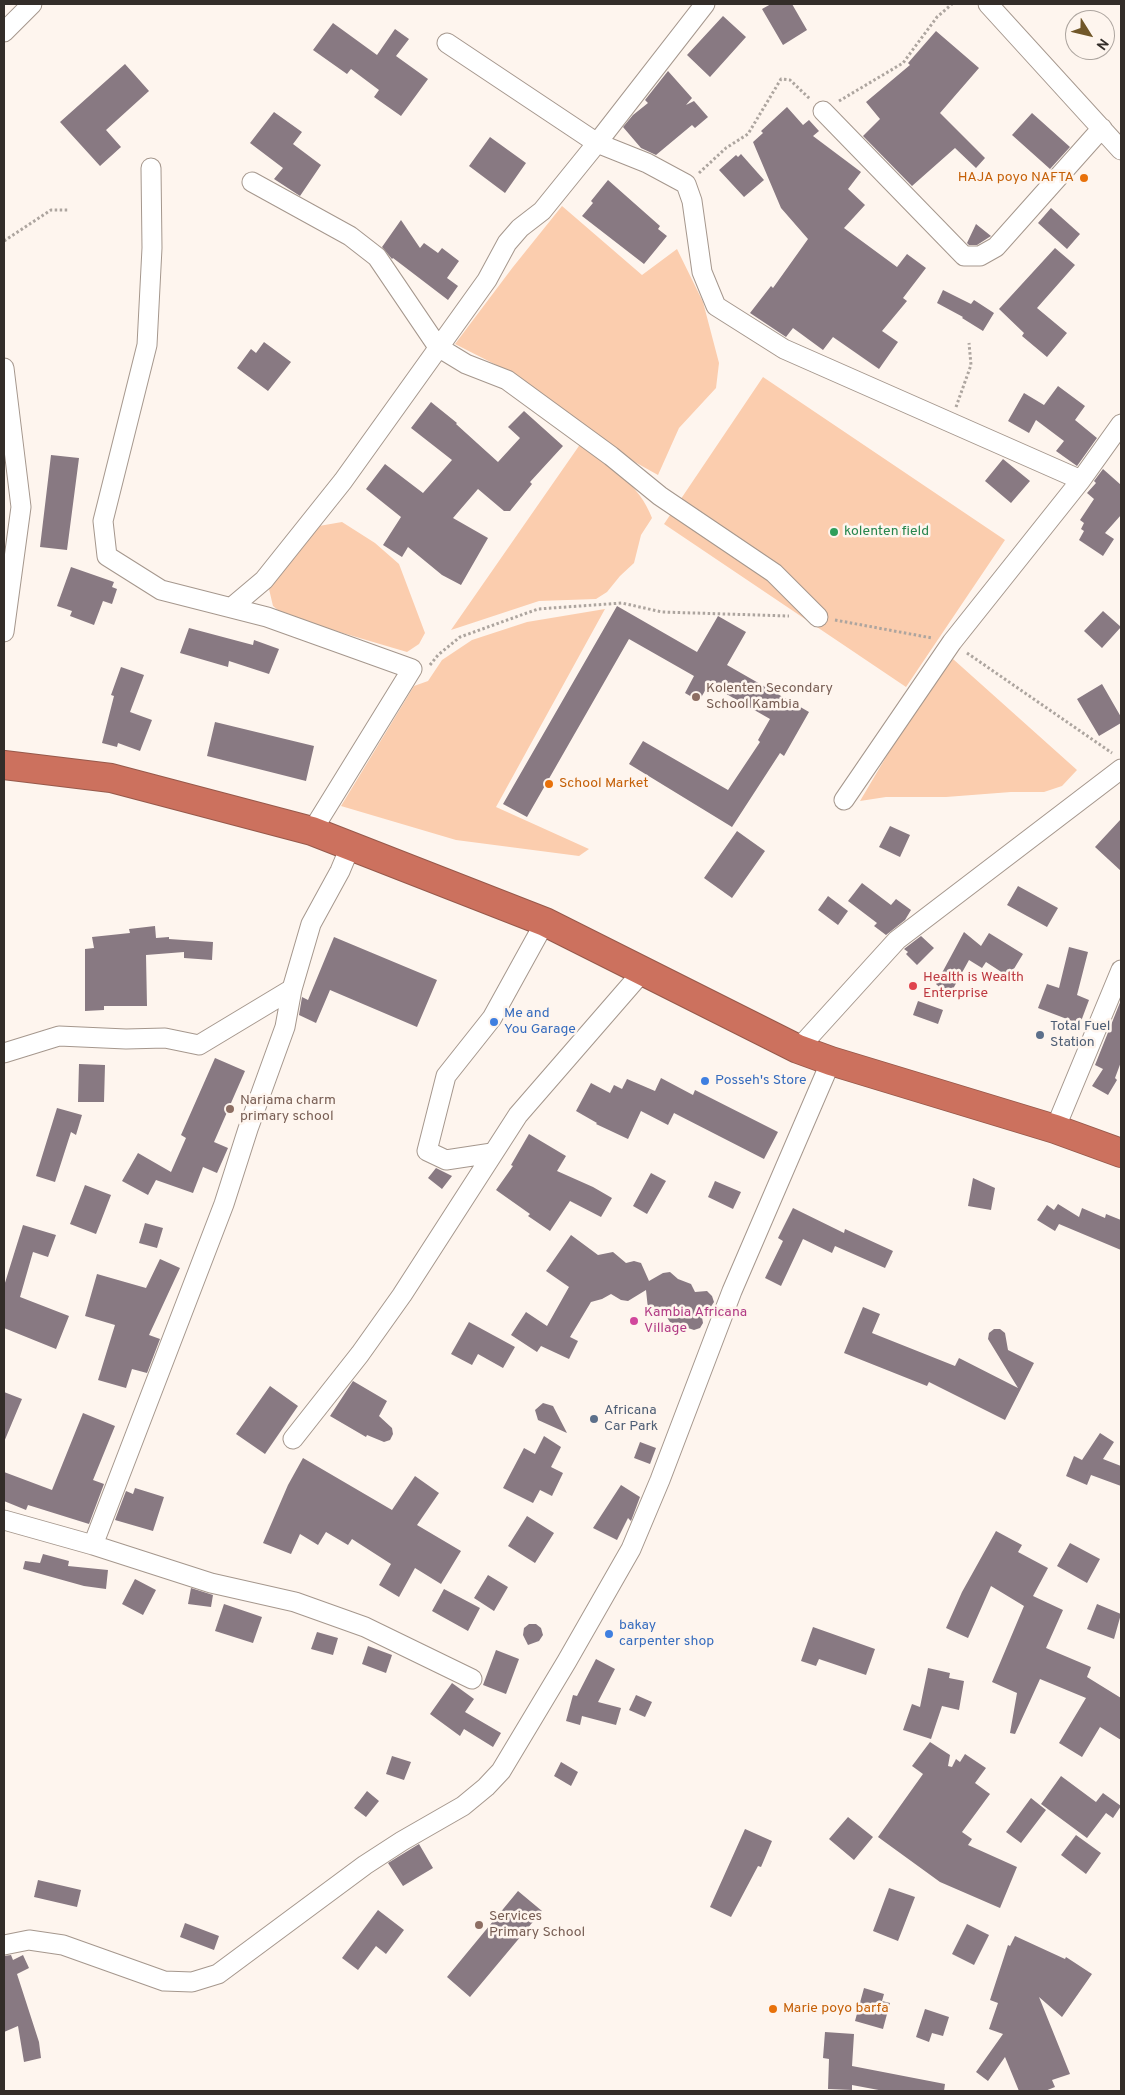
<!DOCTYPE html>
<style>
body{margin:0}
#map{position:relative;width:1125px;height:2095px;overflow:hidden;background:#fef5ee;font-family:Overpass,sans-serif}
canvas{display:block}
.frame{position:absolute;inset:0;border:5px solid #332d29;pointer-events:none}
.north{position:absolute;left:1065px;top:10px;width:50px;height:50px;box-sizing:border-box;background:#fef5ee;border:1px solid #ada59f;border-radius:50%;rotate:126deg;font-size:14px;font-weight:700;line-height:20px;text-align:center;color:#332d29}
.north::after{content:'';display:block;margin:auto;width:18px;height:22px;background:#715729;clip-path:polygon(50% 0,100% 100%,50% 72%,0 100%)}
</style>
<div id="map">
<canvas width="1125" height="2095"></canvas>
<div class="frame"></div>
<div class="north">N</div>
</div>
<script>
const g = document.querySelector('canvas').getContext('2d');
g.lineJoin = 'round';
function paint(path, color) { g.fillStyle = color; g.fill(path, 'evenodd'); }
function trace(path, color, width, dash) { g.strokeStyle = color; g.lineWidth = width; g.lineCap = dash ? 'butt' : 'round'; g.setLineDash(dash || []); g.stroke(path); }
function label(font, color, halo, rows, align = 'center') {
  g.font = font + ' Overpass,sans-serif'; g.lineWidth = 5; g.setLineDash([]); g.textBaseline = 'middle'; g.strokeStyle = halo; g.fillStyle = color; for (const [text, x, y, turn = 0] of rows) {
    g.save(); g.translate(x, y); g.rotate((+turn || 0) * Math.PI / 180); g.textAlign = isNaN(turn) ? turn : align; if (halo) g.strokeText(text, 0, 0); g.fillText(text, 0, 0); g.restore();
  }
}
paint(new Path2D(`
 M562,206L642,275L677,249L703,302L719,363L716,388L679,428L658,475L633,461L512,373L455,344L513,267Z
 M763,377L1005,540L906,687L664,524Z
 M581,443C608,464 640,485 652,518L641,535L634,563L620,576L607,592L596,599L539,601L451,630Z
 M342,522L375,543L399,564L425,633L419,644L407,652L285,616L273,606L269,589L314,529L319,526Z
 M605,609L496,807L589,849L579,856L456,840L341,806L414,686L428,681L442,660L472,640L527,622Z
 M953,659L1077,770L1062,786L1044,792H1011L946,797H886L860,801L915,708Z`), '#fbcdae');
paint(new Path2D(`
 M771,4H792L807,30L783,45L762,9Z
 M723,16L746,37L710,77L687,55Z
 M333,23L377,55L395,29L409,39L396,56L428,79L401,116L374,97L379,90L351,69L347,74L313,50Z
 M936,31L979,68L940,113L985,158L976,168L955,148L912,186L863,136L880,119L866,102L910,65L908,63Z
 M125,64L149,91L106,130L121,147L100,166L60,122Z
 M668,71L692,98L686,105L694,101L708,117L695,128L692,125L656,155L641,148L623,127L633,115L648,103L645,100Z
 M787,107L803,125L809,120L819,131L813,136L861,172L848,189L865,205L844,228L897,267L907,254L926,268L903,298L907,301L882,331L898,342L879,369L833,337L823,350L793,328L786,337L750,313L771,286L773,288L808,239L781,208L753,142L763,133L761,131Z
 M274,112L302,132L293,144L321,165L300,196L274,179L283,168L250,143Z
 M1032,113L1070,147L1050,169L1012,135Z
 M490,137L526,163L505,193L469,166Z
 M741,154L764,180L744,197L719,170L736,155L738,157Z
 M608,180L660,226L658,229L667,236L644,264L582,216L593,203L591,201Z
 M1051,208L1080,234L1067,249L1038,223Z
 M401,220L420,248L424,243L438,253L442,248L459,261L447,278L458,286L448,300L393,258L392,259L382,247Z
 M976,224L991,236L977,245H969L967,243Z
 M1055,248L1075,265L1037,308L1067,333L1047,357L1022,336L1024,333L999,309Z
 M943,290L971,304L974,300L994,313L983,331L962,318L963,317L937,303Z
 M264,342L291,362L268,391L237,368L251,349L256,353Z
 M1058,386L1085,406L1075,420L1097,438L1077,466L1056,451L1064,441L1036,420L1029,433L1008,421L1024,393L1044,405Z
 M431,402L457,423L456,424L498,462L520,438L508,427L524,411L563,446L530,482L532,484L510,511H504L478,489L453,518L488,538L461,585L442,575L408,547L402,557L383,545L401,517L366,489L385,464L423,493L452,460L411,428Z
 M51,455L79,458L67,550L40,547Z
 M1003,459L1030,481L1011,503L985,481Z
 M1103,469L1121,485V515L1105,533L1114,539L1103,556L1079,540L1084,531L1081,529L1084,523L1080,520L1094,499L1087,493L1096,483L1094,481Z
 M71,567L114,582L112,587L117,589L112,604L103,601L94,625L70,616L72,611L57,606Z
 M617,606L697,652L718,616L746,632L727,665L809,712L784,756L780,753L732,827L629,764L643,741L728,790L760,742L758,740L770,719L709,684L699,701L685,693L694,676L629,639L527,817L503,804Z
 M1103,611L1121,627L1102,648L1084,631Z
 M189,628L253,645L254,640L279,649L269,674L229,661L228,667L180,653Z
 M121,667L144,675L130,712L152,720L140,751L118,743L117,747L102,743L114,696L111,695Z
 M1102,684L1121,717V723L1099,736L1077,699Z
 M215,722L314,746L306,781L207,756Z
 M1121,819V871L1095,847Z
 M890,826L910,835L900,857L879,847Z
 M737,831L765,851L732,898L704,878Z
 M862,883L891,905L896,899L911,910L905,920L886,935L874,926L877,923L848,901Z
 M1018,886L1058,908L1047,927L1007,905Z
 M828,896L848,911L838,925L818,910Z
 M155,926L156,938L169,937V939L213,942L212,960L184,958V952L146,955L147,1006H104V1010L85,1011V949L94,948L92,937L130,933L129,929Z
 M964,932L981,946L989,933L1023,954L1009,977L986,962L982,968L969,960L949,996L936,984Z
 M921,936L934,948L917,965L906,954L908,952L904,949Z
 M334,937L437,980L417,1027L330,990L316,1023L299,1015L302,997L308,1000Z
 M1069,947L1088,952L1077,995L1089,1000L1080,1024L1038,1008L1047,984L1059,988Z
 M1121,1000V1062L1115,1078L1117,1080L1108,1095L1092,1086L1103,1069L1095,1065Z
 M918,1001L943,1010L938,1024L913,1015Z
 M215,1058L245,1071L214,1142L228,1148L217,1173L203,1167L193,1193L156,1180L148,1195L122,1181L138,1153L171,1172L186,1138L181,1135Z
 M79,1064L105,1065L104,1102H78Z
 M661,1078L693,1095L695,1090L778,1132L764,1159L674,1113L668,1125L641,1111L628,1139L596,1124L597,1123L576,1111L591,1083L610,1093L614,1085L622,1089L627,1079L655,1091Z
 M57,1108L82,1115L76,1135L71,1132L55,1182L36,1176Z
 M529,1134L566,1156L557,1171L593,1187L612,1198L601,1217L570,1201L550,1231L528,1216L530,1214L496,1190L513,1166L511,1165Z
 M436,1168L452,1176L442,1189L428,1178Z
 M651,1173L666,1181L647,1214L633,1206Z
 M973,1178L995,1188L991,1210L968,1206Z
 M715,1181L741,1192L733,1209L708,1197Z
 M85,1185L111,1195L96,1234L70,1224Z
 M1058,1204L1079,1217L1082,1208L1105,1218L1106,1214L1121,1220V1250L1059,1224L1055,1231L1037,1220L1047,1205L1054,1210Z
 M793,1208L844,1233L845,1229L893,1251L885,1268L835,1246L832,1253L803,1239L781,1286L765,1278L783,1241L778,1238Z
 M145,1223L163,1228L157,1248L139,1243Z
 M23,1225L56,1235L48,1257L33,1252L20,1297L69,1316L56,1349L4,1328V1286Z
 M571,1235L598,1255L613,1252L626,1263L634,1261L641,1263L649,1281L663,1273L670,1272L678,1279L691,1284L695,1292L707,1291L712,1296L714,1302L710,1308L701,1312L703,1323L700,1328L694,1330L670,1322L666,1316L652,1313L648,1309L646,1290L628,1301L621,1300L611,1294L602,1299L591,1302L570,1337L578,1341L569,1359L541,1346L537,1352L511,1335L526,1312L547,1326L569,1287L546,1271Z
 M160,1259L180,1268L149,1335L160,1339L147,1373L132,1369L126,1388L98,1380L115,1325L85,1316L97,1274L146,1288Z
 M863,1307L880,1314L872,1333L955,1366L959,1358L1018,1388L988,1339L989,1333L994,1329H1000L1005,1333L1008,1350L1034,1363L1005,1420L929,1382L927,1386L844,1353Z
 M469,1322L515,1347L503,1368L478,1354L472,1365L451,1354Z
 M353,1381L387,1401L379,1416L392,1428L393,1434L390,1440L384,1442L367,1435L366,1437L330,1416Z
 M270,1386L298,1406L265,1454L236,1434Z
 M4,1392L22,1399L4,1442Z
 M543,1403L553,1406L567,1433L538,1420L535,1410Z
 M83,1413L115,1426L93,1480L104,1484L89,1524L28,1505L26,1510L4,1501V1472L52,1490Z
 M1100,1433L1114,1442L1103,1459L1121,1466V1486L1091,1475L1087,1485L1066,1476L1074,1456L1082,1460Z
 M544,1436L561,1447L551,1467L563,1473L552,1496L540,1490L533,1503L503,1488L524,1448L535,1454Z
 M640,1442L656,1448L650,1464L634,1458Z
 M303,1458L392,1510L415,1476L439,1493L417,1525L461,1551L441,1584L415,1568L399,1597L379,1585L391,1564L352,1539L348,1545L326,1532L318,1545L300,1534L291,1554L263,1543L288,1485Z
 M621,1485L640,1497L631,1521L628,1518L617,1540L593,1528Z
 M135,1488L164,1497L153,1531L115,1520L126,1491L133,1494Z
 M527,1516L554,1533L535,1563L508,1546Z
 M996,1531L1022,1545L1018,1552L1048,1568L1033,1596L1063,1610L1046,1648L1091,1667L1087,1677L1121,1698V1740L1100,1727L1082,1757L1059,1743L1086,1698L1040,1679L1015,1734L1010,1733L1017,1693L992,1682L1024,1606L991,1586L968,1638L946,1628L962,1592Z
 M1070,1543L1100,1559L1087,1583L1057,1566Z
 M43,1554L69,1561L68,1566L108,1570L106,1589L84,1586L23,1569L25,1561L40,1563Z
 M488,1575L508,1587L494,1611L474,1598Z
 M135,1579L156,1590L143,1615L122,1604Z
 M191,1588L213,1595L211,1607L188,1604Z
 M444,1589L480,1608L468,1631L432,1611Z
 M224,1604L262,1617L253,1643L215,1631Z
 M1097,1604L1121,1614L1114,1639L1087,1629Z
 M529,1624H536L541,1628L543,1635L539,1641L528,1645L523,1635L524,1628Z
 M813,1627L875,1649L866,1675L819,1659L816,1666L801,1661Z
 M317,1632L338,1638L333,1655L311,1649Z
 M368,1646L392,1655L386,1673L362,1664Z
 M496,1650L519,1659L506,1694L483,1685Z
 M596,1659L615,1669L598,1702L621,1708L616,1725L582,1716L580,1725L566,1721L573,1695L577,1696Z
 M928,1668L950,1673L949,1678L964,1681L959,1710L942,1706L931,1739L903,1730L912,1704L920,1707Z
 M452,1683L474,1699L465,1712L501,1733L493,1747L464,1729L460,1736L430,1714Z
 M636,1695L652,1702L645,1717L629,1710Z
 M930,1742L950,1755L948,1766L952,1767L956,1759L960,1762L965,1754L986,1768L975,1783L990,1794L962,1832L972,1839L968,1845L1017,1867L1000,1908L940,1882L878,1837L923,1774L912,1766Z
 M392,1756L411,1762L404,1780L386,1774Z
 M561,1762L578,1772L571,1786L554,1776Z
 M1061,1776L1096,1802L1103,1793L1121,1806L1113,1818L1106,1813L1087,1838L1041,1804Z
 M367,1791L379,1801L366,1817L354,1808Z
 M1031,1798L1046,1810L1021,1843L1006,1832Z
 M848,1817L873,1837L854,1860L829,1839Z
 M745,1829L772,1841L761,1867L758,1866L731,1917L710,1907Z
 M1076,1835L1101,1853L1086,1874L1061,1855Z
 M419,1844L433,1868L403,1886L388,1863Z
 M38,1880L81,1890L77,1907L34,1897Z
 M889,1888L915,1897L898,1941L873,1931Z
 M518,1891L542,1911L470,1997L447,1977Z
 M378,1910L404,1930L386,1954L376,1946L358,1970L342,1958Z
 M185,1923L219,1936L214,1950L180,1937Z
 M967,1924L989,1935L974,1965L952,1954Z
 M1015,1936L1065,1959L1066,1957L1092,1974L1062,2017L1039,1997L1070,2074L1052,2080L1055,2087L1045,2091H1019L1005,2057L988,2081L976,2072L1003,2034L989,2029L998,2003L990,2000L1008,1945L1010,1946Z
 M11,1955L13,1960L23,1955L29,1968L17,1974L39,2042L41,2058L24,2062L18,2026L4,2032V1956Z
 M864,1988L884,1994L882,2001L890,2003L883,2029L855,2021Z
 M925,2009L949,2017L943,2036L932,2033L929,2042L916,2037Z
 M825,2032L854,2034L852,2066L945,2084L944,2091H884L852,2085V2090L828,2089L829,2059L823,2058Z`), '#887982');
const minor = new Path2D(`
 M988,4L1121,150
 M4,32L32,4
 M447,43L597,143L705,4
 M823,111L964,256H980L996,247L1102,128
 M151,168L152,248L147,345L103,521L107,556L161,590L267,617L412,669L312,831
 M252,182L350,236L377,257L438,347L466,364L507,380L611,456L660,496L774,573L818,617
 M4,368L21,507L4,632
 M232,607L264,580L343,481L487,280L507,243L520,228L542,211L597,143L647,163L686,184L692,201L702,272L716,306L784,349L1081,480
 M844,800L952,642L1081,480L1121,424
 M798,1049L897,940L1121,769
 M4,1053L59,1036L126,1039L165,1038L199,1045L292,989
 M1055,1129L1121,970
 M492,1153L446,1160L427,1151L446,1076L492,1018L545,922
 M293,1439L360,1354L402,1295L518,1115L643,971
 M4,1520L93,1545L224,1204L248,1129L285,1027L292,989L311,924L340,871L350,847
 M93,1545L211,1583L295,1602L365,1627L472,1679
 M4,1945L29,1940L63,1945L164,1981L192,1982L218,1974L365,1865L402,1841L463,1806L486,1787L501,1771L567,1661L631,1549L660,1480L732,1291L831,1061`);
const highway = new Path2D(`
 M4,765L111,778L312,831L545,922L798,1049L831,1061L1055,1129L1121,1153`);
trace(minor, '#a5978d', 21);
trace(highway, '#96594b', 30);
trace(new Path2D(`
 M839,101L903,63L937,17L952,4
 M699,173L726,148L748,134L781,79L790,80L810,99
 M4,241L51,210H68
 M956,407L971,365L969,343
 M835,620L932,638
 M967,653L1112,753
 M430,665L438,655L460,637L538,609L622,603L662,612L789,616`), '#ada59f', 3, [2.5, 2.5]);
trace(minor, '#fff', 19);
trace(highway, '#cc715e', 28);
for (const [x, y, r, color] of [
 [1084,178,5,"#e8710a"],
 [834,532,5,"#2e9e5b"],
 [696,697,5,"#8d6e63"],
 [549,784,5,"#e8710a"],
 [913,986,5,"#e0444e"],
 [494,1022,5,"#3f7fe0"],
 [1040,1035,5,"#5c6f8a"],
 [705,1081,5,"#3f7fe0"],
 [230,1109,5,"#8d6e63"],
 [634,1321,5,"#d1479c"],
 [594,1419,5,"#5c6f8a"],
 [609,1634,5,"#3f7fe0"],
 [479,1925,5,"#8d6e63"],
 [773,2009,5,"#e8710a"]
]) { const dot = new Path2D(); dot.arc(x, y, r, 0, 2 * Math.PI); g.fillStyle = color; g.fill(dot); trace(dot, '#fef5ee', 2); }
label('14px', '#c56008', '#fef5ee', [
 ["HAJA poyo NAFTA",1074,178,"right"],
 ["School Market",559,784],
 ["Marie poyo barfa",783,2009]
], 'left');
label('14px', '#27864d', '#fef5ee', [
 ["kolenten field",844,532]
], 'left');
label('14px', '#785e54', '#fef5ee', [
 ["Kolenten Secondary",706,689],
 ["School Kambia",706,705],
 ["Nariama charm",240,1101],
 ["primary school",240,1117],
 ["Services",489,1917],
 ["Primary School",489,1933]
], 'left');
label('14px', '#be3a42', '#fef5ee', [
 ["Health is Wealth",923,978],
 ["Enterprise",923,994]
], 'left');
label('14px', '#366cbe', '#fef5ee', [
 ["Me and",504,1014],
 ["You Garage",504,1030],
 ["Posseh's Store",715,1081],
 ["bakay",619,1626],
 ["carpenter shop",619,1642]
], 'left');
label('14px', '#4e5e75', '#fef5ee', [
 ["Total Fuel",1050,1027],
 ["Station",1050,1043],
 ["Africana",604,1411],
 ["Car Park",604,1427]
], 'left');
label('14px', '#b23c85', '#fef5ee', [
 ["Kambia Africana",644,1313],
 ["Village",644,1329]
], 'left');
</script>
